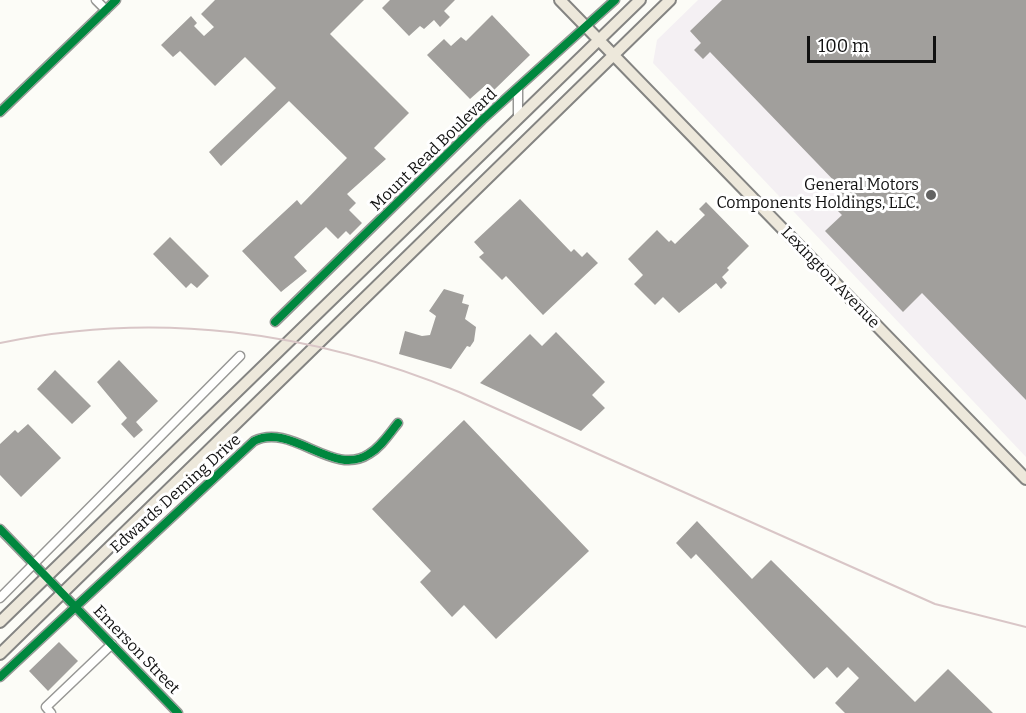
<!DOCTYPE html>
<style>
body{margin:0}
#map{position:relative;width:1026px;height:713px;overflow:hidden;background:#fcfcf7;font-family:Bitter,serif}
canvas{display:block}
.scale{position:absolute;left:807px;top:36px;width:129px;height:27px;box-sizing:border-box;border:3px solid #111;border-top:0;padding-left:8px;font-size:18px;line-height:21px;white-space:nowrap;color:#111;-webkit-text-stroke:4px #fff;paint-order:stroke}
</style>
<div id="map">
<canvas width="1026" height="713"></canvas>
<div class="scale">100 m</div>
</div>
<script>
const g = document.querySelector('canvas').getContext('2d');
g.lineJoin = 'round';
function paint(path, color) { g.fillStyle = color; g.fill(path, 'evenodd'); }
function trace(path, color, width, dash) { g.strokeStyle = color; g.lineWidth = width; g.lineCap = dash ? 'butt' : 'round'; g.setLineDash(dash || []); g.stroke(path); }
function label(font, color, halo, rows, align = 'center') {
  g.font = font + ' Bitter,serif'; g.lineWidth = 6; g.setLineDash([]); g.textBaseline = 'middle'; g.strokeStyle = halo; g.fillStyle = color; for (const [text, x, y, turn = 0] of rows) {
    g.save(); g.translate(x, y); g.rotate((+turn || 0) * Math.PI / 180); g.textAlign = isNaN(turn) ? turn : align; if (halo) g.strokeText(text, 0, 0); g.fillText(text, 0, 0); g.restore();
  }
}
paint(new Path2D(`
 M698,0H1026V457L653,63L657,40Z`), '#f4f0f3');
paint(new Path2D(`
 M215,0H364L330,34L409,113L374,148L386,159L347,194L356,203L349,210L362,223L350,235L346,231L338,239L326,227L294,257L307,271L281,292L242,251L297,200L301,205L347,158L289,101L221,166L209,152L276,88L245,57L215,86L180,51L173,57L161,45L191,16L197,23L194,26L204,36L214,27L201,14Z
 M390,0H455L444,11L450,17L440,27L434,20L424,29L420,26L409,36L382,8Z
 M722,0H1026V400L922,293L903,312L825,231L842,215L829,202L842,189L710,52L703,59L694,50L701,43L690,31Z
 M492,15L530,55L493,91L487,84L470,99L427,55L444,39L451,46L461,37L466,41Z
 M520,199L571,252L574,249L582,257L587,252L598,263L543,315L506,276L502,280L479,257L484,253L474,242Z
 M706,202L749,246L727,268L729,270L722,277L727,283L721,289L716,283L679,313L663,297L655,305L634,284L643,275L628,259L657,230L669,242L671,240L675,244L705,215L699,209Z
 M170,237L209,276L197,288L191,283L186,288L153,254Z
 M444,289L464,295L462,303L469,305L465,319L476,327L474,341L470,347L467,346L451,369L399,354L405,331L422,336L430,335L436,316L429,311Z
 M556,332L605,382L592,395L605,408L581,431L480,383L530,334L542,346Z
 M119,360L158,401L136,422L143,430L134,438L121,424L127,418L97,382Z
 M55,370L91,406L72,424L37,389Z
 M464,420L589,551L496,639L464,605L452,617L420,582L431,571L372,509Z
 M28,424L61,458L21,497L0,475V444L15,430L18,433Z
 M697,521L752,579L771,560L915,702L948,669L993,713H845L835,703L859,678L848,667L837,678L827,667L814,679L696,554L691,559L676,543Z
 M59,642L78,661L48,691L29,671Z`), '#a19f9c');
const minor = new Path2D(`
 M96,0L106,10
 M0,112L116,0
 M518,118V89
 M275,322L482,120L615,0
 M0,529L178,713
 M0,598L240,356
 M0,677L254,441C292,422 333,478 369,454C381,447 389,434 398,423
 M51,713L46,707L112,644`);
const major = new Path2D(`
 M560,0L1026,479
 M0,622L640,0
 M0,654L670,0`);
trace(minor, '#979795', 11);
trace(major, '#848482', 14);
trace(minor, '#fffffe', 8);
trace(major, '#ede8db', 10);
trace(new Path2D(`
 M0,343C156,310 312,331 459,392L935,604L1026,627`), '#d9c6c7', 2);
trace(new Path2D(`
 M0,112L116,0
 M275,322L482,120L615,0
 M0,529L178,713
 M0,677L254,441C292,422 333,478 369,454C381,447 389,434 398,423`), '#00873e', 8);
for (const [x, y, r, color] of [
 [931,195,6,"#636362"]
]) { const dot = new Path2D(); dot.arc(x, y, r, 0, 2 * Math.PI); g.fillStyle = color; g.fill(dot); trace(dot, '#fff', 2); }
label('16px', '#111', '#fff', [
 ["Mount Read Boulevard",434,150,-44],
 ["Lexington Avenue",830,278,46],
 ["Edwards Deming Drive",176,494,-42],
 ["Emerson Street",136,650,46]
]);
label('16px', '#111', '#fff', [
 ["General Motors",919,186],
 ["Components Holdings, LLC.",919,204]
], 'right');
</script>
